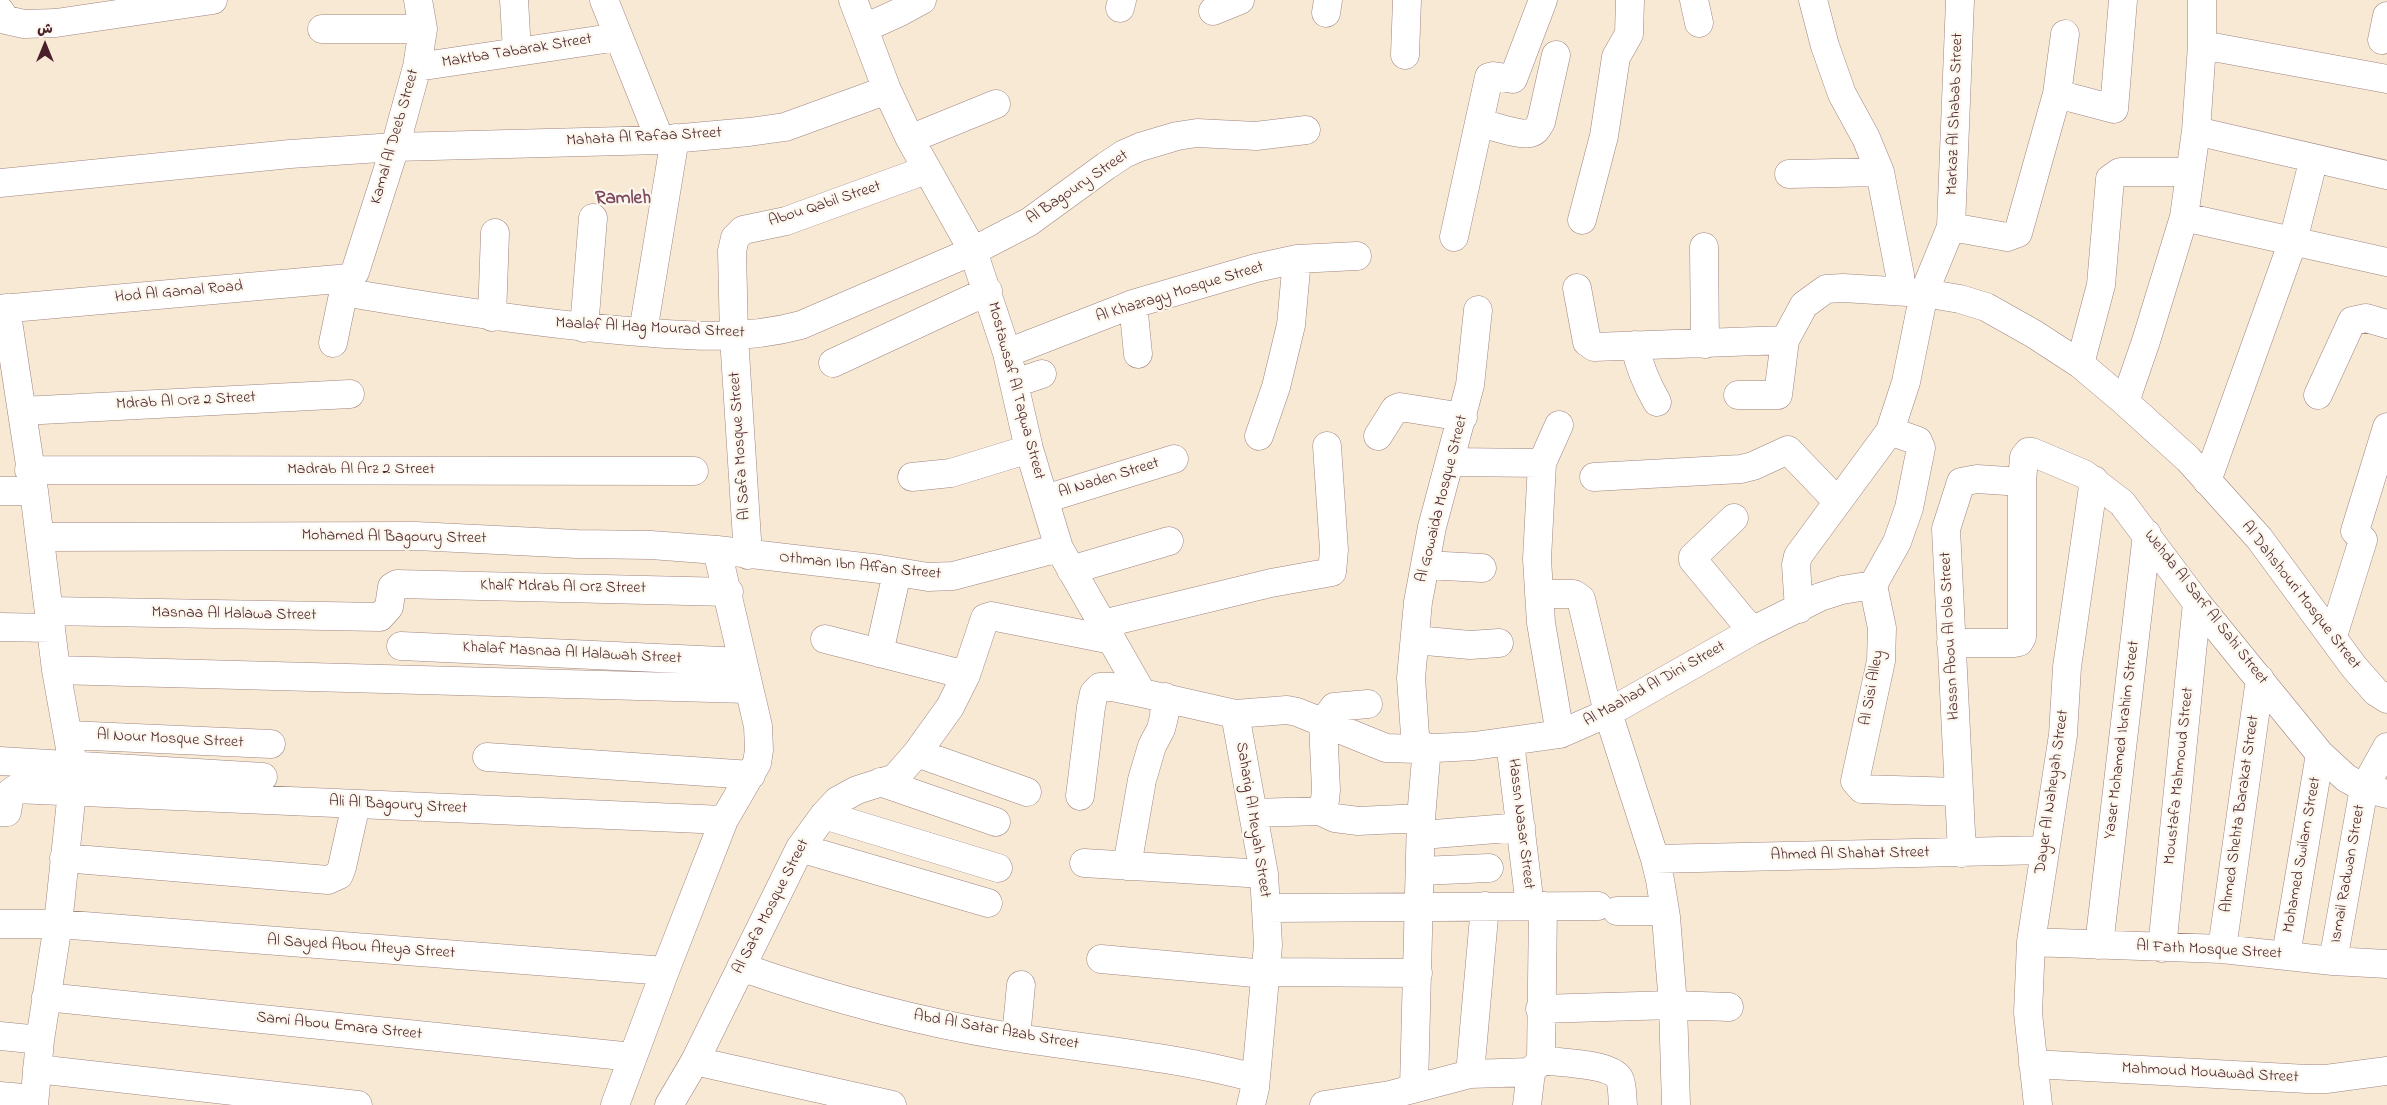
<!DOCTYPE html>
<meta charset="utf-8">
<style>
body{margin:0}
#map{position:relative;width:2387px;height:1105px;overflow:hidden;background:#f7e9d4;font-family:"Indie Flower","Playpen Sans Arabic",sans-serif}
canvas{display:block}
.north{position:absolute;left:20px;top:20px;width:50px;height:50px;-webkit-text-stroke:4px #fbf7ec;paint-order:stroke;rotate:0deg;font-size:14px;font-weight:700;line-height:20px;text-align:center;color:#4a1f2b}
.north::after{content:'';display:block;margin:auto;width:18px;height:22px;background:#4a1f2b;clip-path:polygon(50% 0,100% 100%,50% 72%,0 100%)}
</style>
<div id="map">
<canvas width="2387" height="1105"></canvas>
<div class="north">ش</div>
</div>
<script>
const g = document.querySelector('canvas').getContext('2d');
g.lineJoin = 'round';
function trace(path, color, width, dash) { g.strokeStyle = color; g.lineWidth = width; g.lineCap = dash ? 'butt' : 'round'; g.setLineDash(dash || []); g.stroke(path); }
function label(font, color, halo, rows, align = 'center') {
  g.font = font + ' "Indie Flower",sans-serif'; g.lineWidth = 4.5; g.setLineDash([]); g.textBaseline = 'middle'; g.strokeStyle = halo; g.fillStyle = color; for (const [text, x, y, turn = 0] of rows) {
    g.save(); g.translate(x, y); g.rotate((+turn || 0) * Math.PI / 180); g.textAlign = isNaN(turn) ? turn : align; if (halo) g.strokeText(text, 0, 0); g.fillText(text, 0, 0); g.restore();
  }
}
const minor = new Path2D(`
 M514,0L517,51
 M604,0L660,140
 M853,0L887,90L910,139L973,251L1007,353L1029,449L1059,548L1142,693
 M1694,0L1699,23
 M1813,0L1825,46L1842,94L1866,138L1880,172L1900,275L1901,291
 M1120,8L1122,0
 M0,11L6,20L24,24L56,23L213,0
 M1213,11L1240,0
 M1326,13L1328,0
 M865,28L900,12L922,0
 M322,29H423
 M2382,40L2387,16
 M2202,45L2387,79
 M1405,55L1407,0
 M417,67L618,37
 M2057,94L2114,109L2123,0
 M1479,123C1491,125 1519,136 1530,133C1536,132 1538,127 1541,122L1556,55
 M2196,131L2387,175
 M910,139L996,104
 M1789,174L1880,172
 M0,183L290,154L395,147L660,140L749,132L785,127L887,90
 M2184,217L2387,262
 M1582,220L1604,136L1616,57L1629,34L1630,0
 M1951,227L2007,237L2018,233L2057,94L2065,34
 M1454,237L1489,77L1493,76L1513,79L1543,0
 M1704,247L1705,344
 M1577,288L1587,342L1594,347L1785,340
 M343,292C438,308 532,323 628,331C689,336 741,341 801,325L973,251L1029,222L1106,166L1124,154L1140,147L1177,136L1197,133L1256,136L1306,130
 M1133,304L1138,354
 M6,308L34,491L56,670L73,765L72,791L58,924L40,1040L34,1105
 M0,309L349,278L355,272L395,147L417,67L423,29L418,0
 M492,317L495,233
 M584,328L593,218
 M643,332L675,138
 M333,343L346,280
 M1635,345C1639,367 1646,383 1657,402
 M1007,353L1133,304L1256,268L1297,259L1357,256
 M833,363L988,291
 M2080,364L2101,285L2110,179L2120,172H2190
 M1015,383L1042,374
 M1738,395H1778L1785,340L1804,305L1826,289L1843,288L1924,293L1960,299L1986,307L2034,334L2080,364L2125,402L2188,459L2259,538L2354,667L2376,692L2387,699
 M2318,395L2352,321L2366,318L2387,324
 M2125,402L2146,341L2184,217L2196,131L2202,45V0
 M22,411L350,394
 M1559,425L1542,463L1537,559L1541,623L1560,734
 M1259,436L1276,387L1291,325L1297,259
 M1378,436L1395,409L1400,407L1463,417
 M1450,462L1542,463
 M29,470L694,471
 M912,477L951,473L1029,449
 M1594,477L1741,469L1753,466L1788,450L1837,501
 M2207,481L2293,241L2314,158
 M0,491H34
 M1045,499L1174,459
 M1734,518L1693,557V560L1752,631
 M40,537L416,536L577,544L651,545L717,550L880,569L928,577L953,576L1059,548
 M748,555L734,337L732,251L735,238L743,230L786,221L926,170
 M1425,565L1482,568
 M1071,570L1169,541
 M1873,585L1882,628L1881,661L1855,781L1862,789L1958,792
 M1873,585L1897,542L1909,508L1921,448L1918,441L1890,431
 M1539,594H1574L1581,599L1608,713L1655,859L1660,880L1666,917L1673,1005L1676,1105
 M1799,609L1796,565L1798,556L1890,431L1906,382L1924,293L1951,227L1960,0
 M49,611L380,617L389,607L392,587L397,584L729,592
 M1102,624L1271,583L1332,572L1334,550L1327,446
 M0,627L51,628
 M2333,636L2363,540L2355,531L2387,427
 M825,639L966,675
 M1415,640L1470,645L1499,643
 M1951,643H2014L2019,642L2022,637V482L2024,457L2028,452H2032L2084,474L2122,503L2197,603L2320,754L2346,778L2364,788L2387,794
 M401,646L743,662
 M879,653L897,573
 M56,670L748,689
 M1235,714L1264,874L1268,945L1255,1088L1251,1105
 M68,735L271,744
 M1510,742L1530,906
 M1416,749L1411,678L1418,602L1432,527L1470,385L1478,310
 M917,753L1027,792
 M487,757L751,775
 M0,761L263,777
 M880,782L996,822
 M1080,796L1091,707L1094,693L1100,687H1112L1142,693L1235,714L1287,710L1297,712L1386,748L1416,749L1474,746L1560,734L1608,713L1752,631L1820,597L1842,590L1873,585
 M1320,811L1335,818L1358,821L1421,818
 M0,812H7L10,793L15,789L724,820
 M1253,813L1320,811L1325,800L1326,790L1323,722L1334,707L1368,704
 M824,815L998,868
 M1422,835L1521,827
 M800,848L988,903
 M1962,853L1946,529L1961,482L1977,479L2022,482
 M64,858L328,880L339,875L342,867L356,804
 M1655,859L2045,850
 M1084,863L1264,874
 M1127,866L1142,780L1152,746L1161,729L1164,717L1165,697
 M1421,871L1489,868
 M1266,908L1598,906
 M1617,911H1665
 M0,924H58L665,971
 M2031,942L2222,949L2333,961L2387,964
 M2099,945L2147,534
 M2162,948L2197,603
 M2222,949L2260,679
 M2286,955L2320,754
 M1101,959L1266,974
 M2333,961L2364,788L2387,747
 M741,967C827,997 914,1021 1005,1036C1088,1049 1173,1056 1255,1078
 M1266,972L1418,973
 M46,997L633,1057
 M1540,1009L1673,1005L1729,1007
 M0,1036L40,1040
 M1016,1037L1021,985
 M1541,1060L1543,906
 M695,1061L892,1105
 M2033,1064L2307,1079H2326L2387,1071
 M37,1069L358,1105
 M1470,1074L1485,906
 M1414,1087L1421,818L1427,747
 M0,1096L34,1099
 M615,1105L665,971L724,820L757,763L759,750L758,726L717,550
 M669,1105L695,1061L800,848L824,815L837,801L857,790L895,778L917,753L950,707L966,675L985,618L991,616L1112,640
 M1324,1105L1390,1095L1470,1074L1531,1072L1541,1060C1559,1063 1609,1063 1619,1078C1623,1085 1622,1097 1623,1105
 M1527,1105L1531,1072
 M2038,1105L2028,1013L2031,942L2063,735L2067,667L2094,480`);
trace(minor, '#a08480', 29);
trace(minor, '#fff', 28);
label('16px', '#4a1f2b', '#fbf7ec', [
 ["Maktba Tabarak Street",517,52,-9],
 ["Markaz Al Shabab Street",1956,114,-88],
 ["Kamal Al Deeb Street",396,137,-74],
 ["Mahata Al Rafaa Street",644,138,-3],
 ["Al Bagoury Street",1078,188,-34],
 ["Abou Qabil Street",825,205,-18],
 ["Hod Al Gamal Road",179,293,-5],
 ["Al Khazragy Mosque Street",1180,293,-17],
 ["Maalaf Al Hag Mourad Street",650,329,3],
 ["Mostawsaf Al Taqwa Street",1015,391,75],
 ["Mdrab Al Orz 2 Street",186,402,-3],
 ["Al Safa Mosque Street",741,446,-94],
 ["Madrab Al Arz 2 Street",361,470],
 ["Al Naden Street",1109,479,-17],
 ["Al Gowaida Mosque Street",1443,499,-76],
 ["Mohamed Al Bagoury Street",394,538,1],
 ["Othman Ibn Affan Street",860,567,6],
 ["Khalf Mdrab Al Orz Street",563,588,1],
 ["Al Dahshouri Mosque Street",2300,596,52],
 ["Wehda Al Sarf Al Sahi Street",2205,608,52],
 ["Masnaa Al Halawa Street",234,615,1],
 ["Hassn Abou Al Ola Street",1951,636,-93],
 ["Khalaf Masnaa Al Halawah Street",572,654,3],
 ["Al Maahad Al Dini Street",1655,685,-29],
 ["Al Sisi Alley",1873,688,-80],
 ["Al Nour Mosque Street",170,740,3],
 ["Yaser Mohamed Ibrahim Street",2123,740,-83],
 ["Moustafa Mahmoud Street",2180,776,-84],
 ["Dayer Al Naheyah Street",2053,792,-82],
 ["Ali Al Bagoury Street",398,806,3],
 ["Ahmed Shehta Barakat Street",2241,814,-82],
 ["Saharig Al Meyah Street",1252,820,81],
 ["Hassn Nasar Street",1520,824,83],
 ["Ahmed Al Shahat Street",1850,855,-1],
 ["Mohamed Swilam Street",2303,855,-80],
 ["Ismail Radwan Street",2349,874,-80],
 ["Al Safa Mosque Street",772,907,-63],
 ["Al Sayed Abou Ateya Street",361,948,4],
 ["Al Fath Mosque Street",2209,951,3],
 ["Sami Abou Emara Street",339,1027,6],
 ["Abd Al Satar Azab Street",996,1031,10],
 ["Mahmoud Mouawad Street",2210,1074,3]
]);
label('bold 19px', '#7e4a5e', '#fbf7ec', [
 ["Ramleh",623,200]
]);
</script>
